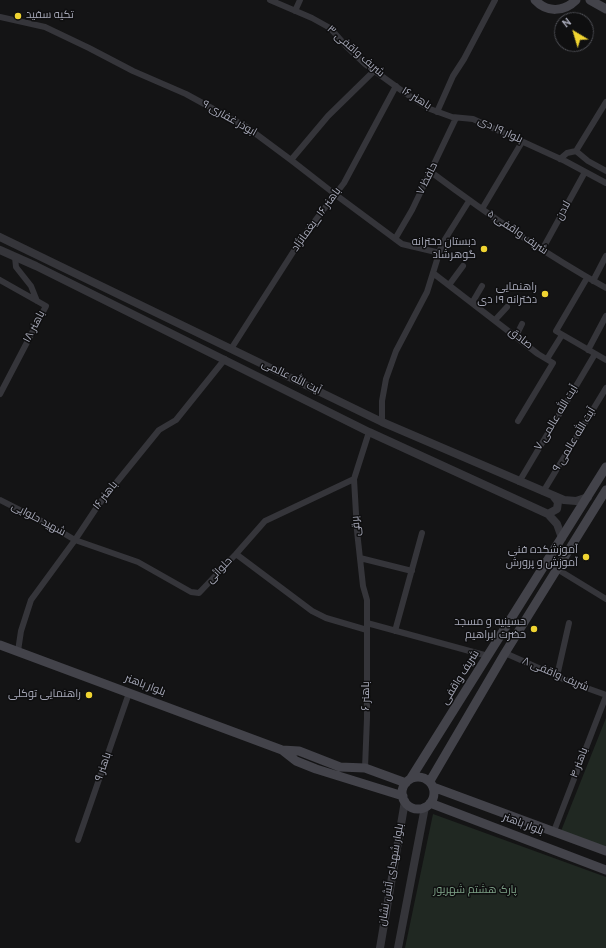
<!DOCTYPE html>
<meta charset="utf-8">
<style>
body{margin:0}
#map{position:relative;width:606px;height:948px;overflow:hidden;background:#141415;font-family:Overpass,sans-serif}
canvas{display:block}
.north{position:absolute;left:554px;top:12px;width:40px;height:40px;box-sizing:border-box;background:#0f0f10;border:1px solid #4b4c52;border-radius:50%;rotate:322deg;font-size:11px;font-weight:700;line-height:16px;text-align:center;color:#a5a7b6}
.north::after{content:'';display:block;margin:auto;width:14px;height:18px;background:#f0d431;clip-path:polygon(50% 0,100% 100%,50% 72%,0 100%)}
</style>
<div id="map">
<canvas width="606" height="948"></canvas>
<div class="north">N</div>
</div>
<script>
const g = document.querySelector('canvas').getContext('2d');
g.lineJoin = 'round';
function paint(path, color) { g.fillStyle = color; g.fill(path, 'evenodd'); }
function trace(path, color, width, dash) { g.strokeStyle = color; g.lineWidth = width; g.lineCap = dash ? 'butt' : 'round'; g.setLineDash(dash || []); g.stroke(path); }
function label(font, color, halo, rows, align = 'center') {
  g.font = font + ' Overpass,Cairo,sans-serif'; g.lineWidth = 3; g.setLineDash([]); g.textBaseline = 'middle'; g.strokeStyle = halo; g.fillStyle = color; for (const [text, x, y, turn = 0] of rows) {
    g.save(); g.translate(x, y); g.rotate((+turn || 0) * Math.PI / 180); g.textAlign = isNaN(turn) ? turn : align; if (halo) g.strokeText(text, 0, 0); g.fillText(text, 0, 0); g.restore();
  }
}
paint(new Path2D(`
 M606,718V848L561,831Z
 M433,814L606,877V948H405Z`), '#202822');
trace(new Path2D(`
 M270,0L312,18L330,28L347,47L365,64L405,93L430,109L452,117L473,119L565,161L606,183
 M295,11L300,0
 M0,17L45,27L89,48L133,71L186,94L248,128L291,160L336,195L402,244L440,253
 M437,112L453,76L464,59L495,0
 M576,151L606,102
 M560,159L567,153L576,151L588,161L606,171
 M291,160L328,116L375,70
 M431,172C487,214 545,254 606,288
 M482,209L522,142
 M395,239L412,210L456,118
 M542,250L585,172
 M15,257L16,267L31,286L37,301
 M433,273L538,354L553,363L518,421
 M587,278L556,331L606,360
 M0,280L46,306L0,394
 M593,281L606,256
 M449,285L463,266
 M472,303L482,286
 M495,320L507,307
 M516,336L522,324
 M231,349L304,235L344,183L396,86
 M588,350L606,316
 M547,359L562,335
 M382,422V401L386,379L396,351L427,292L442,244L469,201
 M519,482L595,354
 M543,492L606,388
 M0,500L53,527L75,540L138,562L191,592L199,593L236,554L265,521L354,479
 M236,554L312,611L326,618L367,630
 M360,558L412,571
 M557,569L606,599
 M367,623L488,656
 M395,631L422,533
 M18,651L21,631L31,600L75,540L99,504L159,430L176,420L225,359
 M505,653L570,682L606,695
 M557,676L569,623
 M365,768L367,718V600L363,586L357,531L354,479L369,432
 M554,831L606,696
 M78,840L129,693`), '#35353a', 6);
trace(new Path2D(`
 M0,237L382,422L564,500L576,501L588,497
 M0,250L36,266L369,432L548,514L557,524L562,538
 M548,514L557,509L558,502L554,497
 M380,948L405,801
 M398,948L425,807`), '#35353a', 8);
trace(new Path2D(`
 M535,0C547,13 564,12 576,0
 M590,0L606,9
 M0,645L282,750L299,751L340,767L365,768L406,783
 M282,750L296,761L316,769L403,796
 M402 793a16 16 0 1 1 32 0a16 16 0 1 1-32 0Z
 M411,778L606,467
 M430,781L505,653L606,490
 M433,787L606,851
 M430,803L606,870`), '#43434a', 9);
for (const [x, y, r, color] of [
 [18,16,4,"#f0d431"],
 [484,249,4,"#f0d431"],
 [545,294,4,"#f0d431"],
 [586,557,4,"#f0d431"],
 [534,629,4,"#f0d431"],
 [89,695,4,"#f0d431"]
]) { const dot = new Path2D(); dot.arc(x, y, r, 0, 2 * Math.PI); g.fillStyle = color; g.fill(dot); trace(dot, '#0f0f10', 1.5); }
label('11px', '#a5a7b6', '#0f0f10', [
 ["تکیه سفید",26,16,"left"],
 ["دبستان دخترانه",476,243],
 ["گوهرشاد",476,256],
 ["راهنمایی",537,288],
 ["دخترانه ۱۹ دی",537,301],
 ["آموزشکده فنی",578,551],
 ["آموزش و پرورش",578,564],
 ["حسینیه و مسجد",526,623],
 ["حضرت ابراهیم",526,636],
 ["راهنمایی توکلی",81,695]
], 'right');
label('11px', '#a5a7b6', '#0f0f10', [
 ["شریف واقفی ۳",355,52,41],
 ["باهنر ۱۶",416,99,32],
 ["ابوذر غفاری ۹",229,119,30],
 ["بلوار ۱۹ دی",500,131,25],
 ["حافظ ۷",428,179,-64],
 ["لادن",564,211,-62],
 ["باهنر ۱۶ _یغمانژاد",317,220,-54],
 ["شریف واقفی ۵",517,233,34],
 ["باهنر ۱۸",35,327,-62],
 ["صادق",520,339,38],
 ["آیت الله عالمی",291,378,26],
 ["آیت الله عالمی ۷",557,418,-59],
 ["آیت الله عالمی ۹",575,440,-59],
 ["باهنر ۱۶",106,496,-52],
 ["شهید حلوایی",38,520,28],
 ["برقی",357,526,-95],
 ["حلوائی",220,571,-46],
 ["شریف واقفی ۸",555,675,23],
 ["شریف واقفی",461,678,-58],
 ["بلوار باهنر",145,686,21],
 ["باهنر ۶",367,696,-90],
 ["باهنر ۴",580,763,-69],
 ["باهنر ۹",104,767,-71],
 ["بلوار باهنر",523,825,21],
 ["بلوار شهدای آتش نشان",392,875,-80]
]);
label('11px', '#7ca086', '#0f0f10', [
 ["پارک هشتم شهریور",475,891]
]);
</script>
